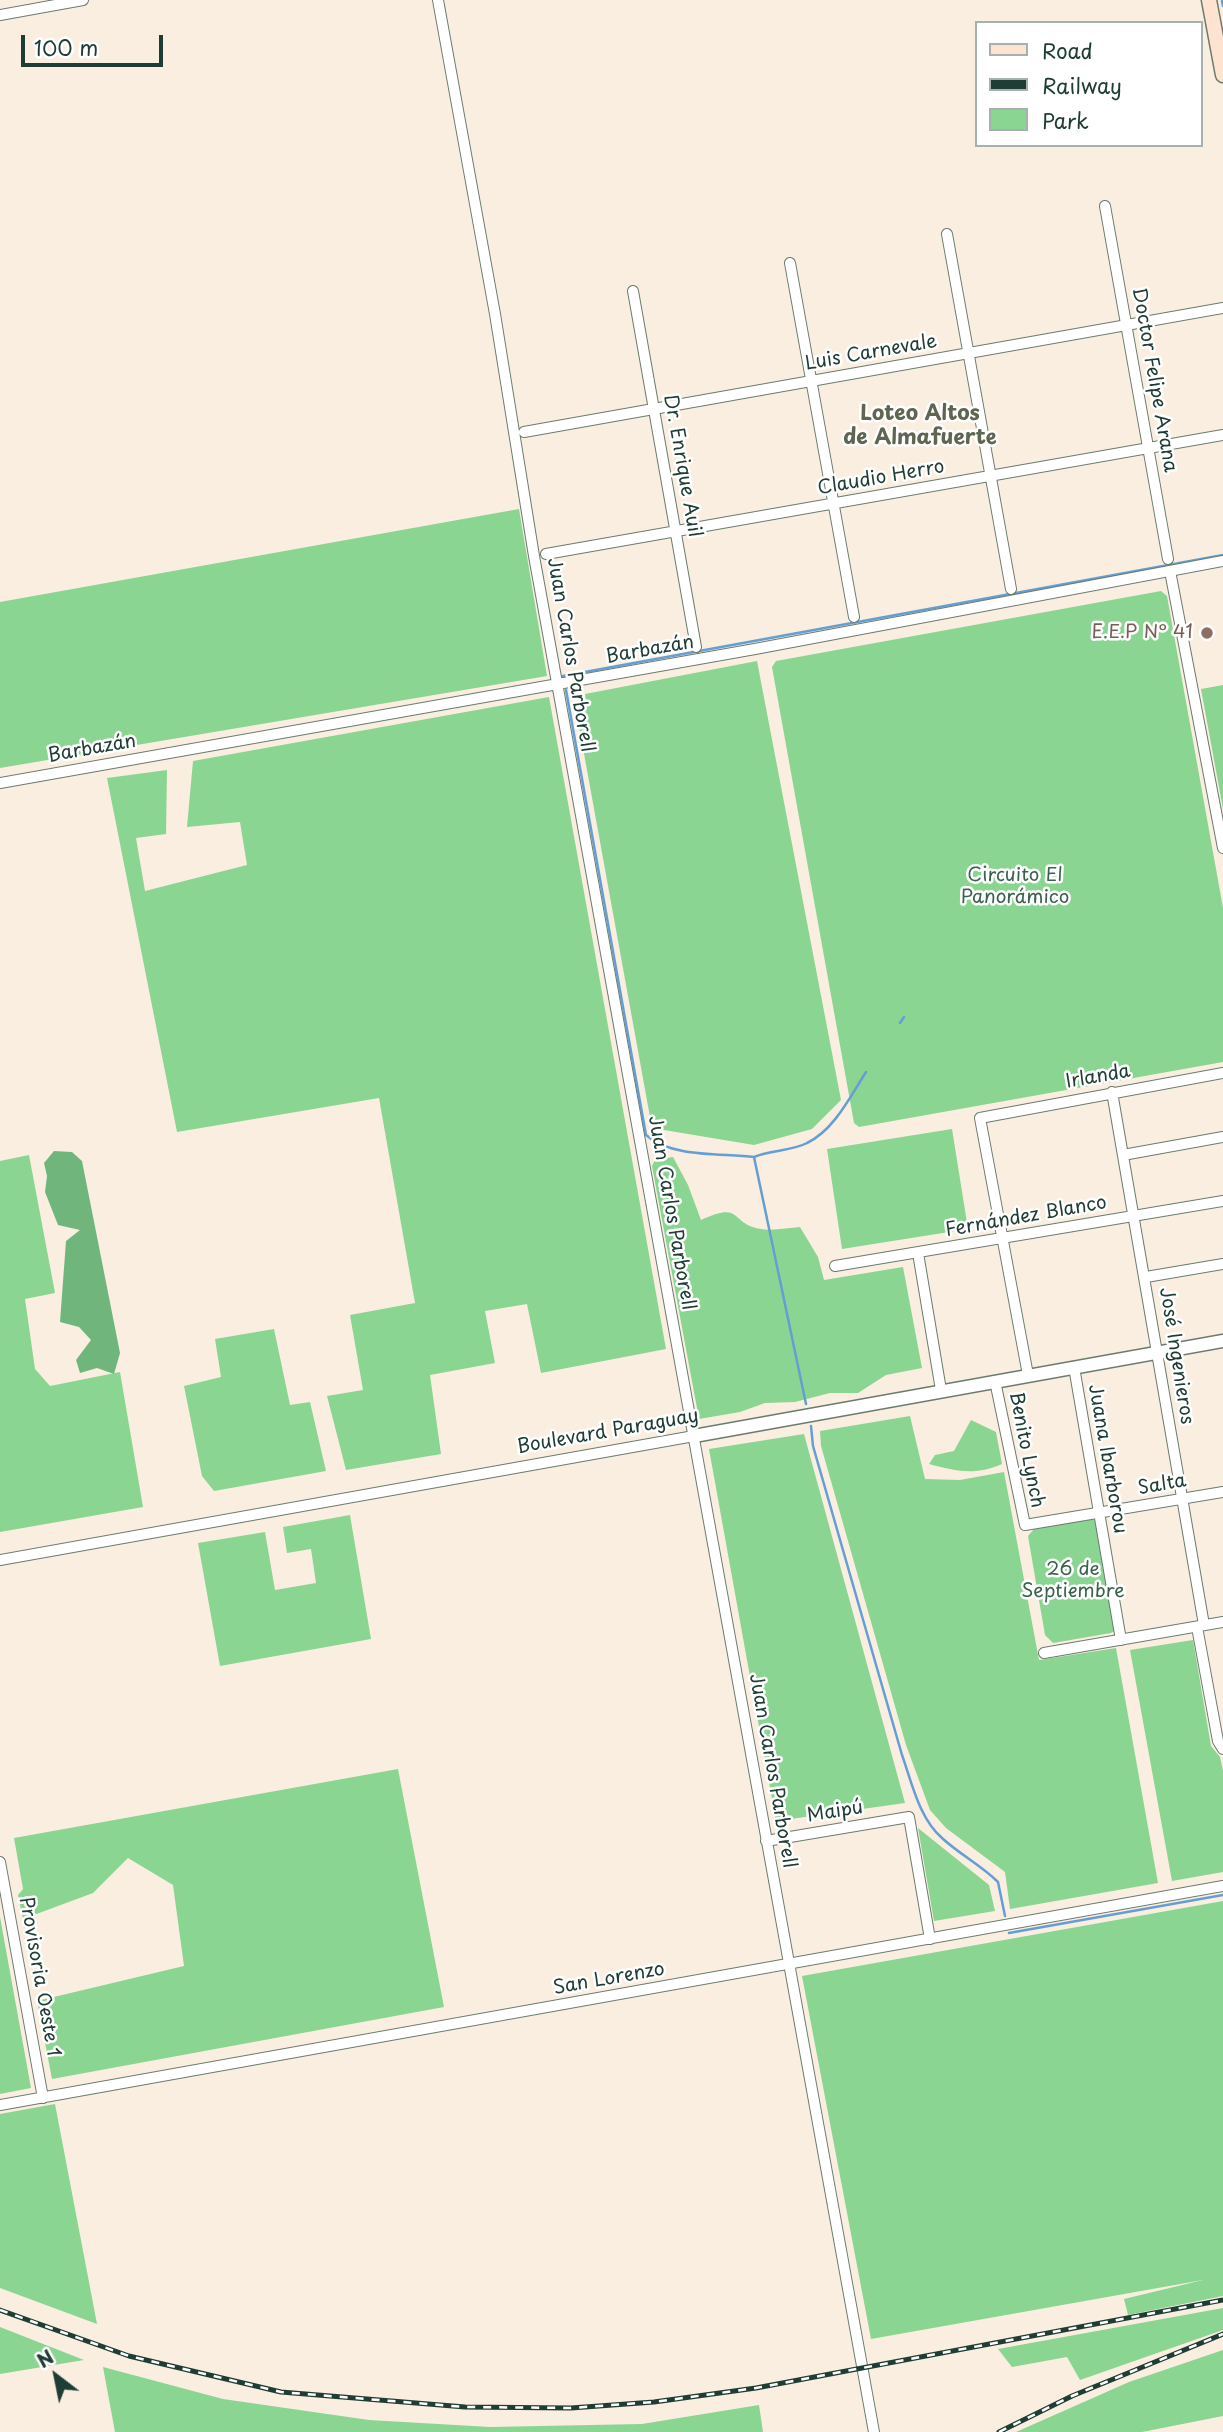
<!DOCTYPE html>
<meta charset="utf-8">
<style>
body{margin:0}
#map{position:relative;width:1223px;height:2432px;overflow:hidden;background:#f9eee0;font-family:"Playpen Sans",sans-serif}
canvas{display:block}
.legend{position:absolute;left:975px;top:21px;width:228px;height:126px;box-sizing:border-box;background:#fff;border:2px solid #a5b1ae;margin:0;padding:9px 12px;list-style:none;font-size:21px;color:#1f3d34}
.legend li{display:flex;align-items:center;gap:14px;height:35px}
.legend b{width:35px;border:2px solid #a5b1ae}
.north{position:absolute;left:21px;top:2341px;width:70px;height:70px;-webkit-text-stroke:5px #fff;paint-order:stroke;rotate:328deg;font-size:19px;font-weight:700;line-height:28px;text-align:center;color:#1f3d34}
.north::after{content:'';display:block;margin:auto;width:24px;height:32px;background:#1f3d34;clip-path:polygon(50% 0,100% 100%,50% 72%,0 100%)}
.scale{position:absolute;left:21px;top:35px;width:142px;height:32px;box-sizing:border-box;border:4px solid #1f3d34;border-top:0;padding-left:9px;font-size:21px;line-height:24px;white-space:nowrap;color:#1f3d34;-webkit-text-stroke:5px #fff;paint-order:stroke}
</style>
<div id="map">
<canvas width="1223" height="2432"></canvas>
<ul class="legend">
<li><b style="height:9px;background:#fee3d1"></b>Road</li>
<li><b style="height:9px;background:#1f3d34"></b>Railway</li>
<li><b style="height:19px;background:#8bd592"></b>Park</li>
</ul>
<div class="north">N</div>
<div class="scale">100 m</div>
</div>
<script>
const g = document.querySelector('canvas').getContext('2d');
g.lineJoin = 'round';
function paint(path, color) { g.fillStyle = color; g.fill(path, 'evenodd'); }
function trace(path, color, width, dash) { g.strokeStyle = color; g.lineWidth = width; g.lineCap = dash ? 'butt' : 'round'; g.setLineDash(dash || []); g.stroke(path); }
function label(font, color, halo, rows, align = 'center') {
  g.font = font + ' "Playpen Sans",sans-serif'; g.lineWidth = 5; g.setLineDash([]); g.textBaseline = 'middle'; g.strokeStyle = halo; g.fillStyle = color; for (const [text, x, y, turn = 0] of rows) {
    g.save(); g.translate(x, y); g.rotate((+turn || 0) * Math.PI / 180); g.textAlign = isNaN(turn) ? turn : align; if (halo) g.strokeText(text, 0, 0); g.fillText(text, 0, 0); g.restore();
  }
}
paint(new Path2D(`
 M519,509L547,676L0,768V602Z
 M1161,591L1167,596L1223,908V1062L859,1127L854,1123L772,667L776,661Z
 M757,661L841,1100L812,1129L754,1145L652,1128L575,704L586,701L585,694Z
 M1223,685V809L1201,689Z
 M549,697L666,1349L541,1373L527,1304L485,1311L495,1363L430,1375L441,1454L346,1470L327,1396L363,1390L350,1315L415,1303L379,1098L177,1132L107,778L167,770L166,834L136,838L145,891L247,865L240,822L187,827L193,761Z
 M952,1129L968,1229L842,1249L827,1149Z
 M29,1155L55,1293L25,1299L35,1369L50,1386L120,1372L143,1507L0,1532V1161Z
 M673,1157L688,1185L701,1220C744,1200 729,1224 761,1229C773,1231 788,1228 800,1227L818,1257L824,1280L903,1267L922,1368L886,1375L858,1393H830L795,1402L765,1403L740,1412L699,1419L652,1166L655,1160Z
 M274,1329L290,1405L310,1402L326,1471L214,1491L202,1476L184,1386L221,1377L215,1339Z
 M910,1416L925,1479L960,1480L1004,1472L1039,1660L1116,1648L1158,1883L1010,1909L1005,1872L946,1828L930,1810L906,1745L821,1446L820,1431Z
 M971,1420L996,1432L1002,1464C976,1476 955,1471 929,1464L935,1455L954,1451Z
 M804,1434L905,1803L776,1821L709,1449Z
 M350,1515L371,1639L220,1666L198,1543L265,1532L275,1590L316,1583L311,1549L287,1553L283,1527Z
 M1090,1519L1097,1521L1116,1630L1111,1633L1053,1643L1045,1635L1028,1536L1034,1529Z
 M1193,1640L1211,1746L1220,1757L1223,1771V1872L1172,1881L1130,1650Z
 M398,1769L444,2007L52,2079L37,2001L184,1966L173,1885L128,1858L93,1893L23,1919L18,1895L23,1889L14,1838Z
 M918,1828L989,1885L995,1911L934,1921Z
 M1223,1901V2296L1128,2315L1124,2299L1203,2280L871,2339L802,1976Z
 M0,1917L31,2088L0,2094Z
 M55,2104L97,2324L0,2288V2114Z
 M1223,2308V2330L1080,2380L1067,2357L1012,2367L998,2349Z
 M0,2327L84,2360L0,2374Z
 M1223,2350V2416L1142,2432H1016L1129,2382Z
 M103,2367L223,2399L369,2420L490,2427L642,2424L759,2405L763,2432H115Z`), '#8bd592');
paint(new Path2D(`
 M54,1151L72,1152L82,1161L120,1353L114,1374L97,1368L80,1373L76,1360L91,1340L79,1327L60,1322L66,1241L80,1230L58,1225L45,1192L47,1176L44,1163Z`), '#70b67c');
trace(new Path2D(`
 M1222,1L1223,6
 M563,676L1223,555
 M566,690L646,1135C672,1158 721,1153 754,1157
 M900,1023L904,1017
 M806,1404L754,1157C771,1150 792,1151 807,1143C834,1130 850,1097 866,1072
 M811,1426L813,1446L902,1755C912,1783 919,1818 942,1838C959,1854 981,1865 998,1882L1005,1916
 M1009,1933L1223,1895`), '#639fd4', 2.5);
const minor = new Path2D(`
 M438,0L495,314L534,556L874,2432
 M0,15L83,0
 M1105,206L1168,559
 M947,234L1011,589
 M790,263L854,617
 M633,291L696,647
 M524,432L1223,308
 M546,554L1223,435
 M1170,571L1223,848
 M0,783L755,649L1223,561
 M1112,1092L1204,1625
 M1123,1155L1223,1137
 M918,1253L941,1390
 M835,1266L1223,1201
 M1146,1277L1223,1264
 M1074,1367L1121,1640
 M1028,1375L980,1118L1223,1073
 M995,1381L1025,1525L1223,1492
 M0,1560L694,1436
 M1197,1627L1218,1741L1223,1749
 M1044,1653L1223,1622
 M766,1841L909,1817L930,1939
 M0,1862L43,2098
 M0,2105L1223,1886`);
const tertiary = new Path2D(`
 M694,1436L1223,1341`);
const secondary = new Path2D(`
 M1209,0L1223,75`);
trace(minor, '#6b7b70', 12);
trace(tertiary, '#6b7b70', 15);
trace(secondary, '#6b7b70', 17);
trace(minor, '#fff', 10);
trace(tertiary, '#fff', 12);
trace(secondary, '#fee3d1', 14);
const rail = new Path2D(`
 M0,2310L129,2356L281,2392L465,2407L571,2408L654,2402L756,2388L1223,2300
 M999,2432L1072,2396L1223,2334`);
trace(rail, '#1f3d34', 5);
trace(rail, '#fff', 2.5, [8]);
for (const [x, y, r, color] of [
 [1207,633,7,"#8d6e63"]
]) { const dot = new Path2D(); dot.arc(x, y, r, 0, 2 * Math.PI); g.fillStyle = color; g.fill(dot); trace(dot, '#fff', 2.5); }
label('19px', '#1f3d34', '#fff', [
 ["Luis Carnevale",871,353,-10],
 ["Doctor Felipe Arana",1154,380,80],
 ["Dr. Enrique Auil",682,466,80],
 ["Claudio Herro",881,478,-10],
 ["Barbazán",650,650,-10],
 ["Juan Carlos Parborell",570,655,80],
 ["Barbazán",92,749,-10],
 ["Irlanda",1098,1077,-10],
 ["Juan Carlos Parborell",671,1213,80],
 ["Fernández Blanco",1026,1217,-10],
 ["José Ingenieros",1176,1356,81],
 ["Boulevard Paraguay",608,1432,-10],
 ["Benito Lynch",1026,1450,79],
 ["Juana Ibarborou",1107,1459,80],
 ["Salta",1162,1485,-10],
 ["Juan Carlos Parborell",772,1771,80],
 ["Maipú",835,1812,-9],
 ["Provisoria Oeste 1",39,1977,80],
 ["San Lorenzo",609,1979,-10]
]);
label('19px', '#785e54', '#fff', [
 ["E.E.P N° 41",1193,633]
], 'right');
label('19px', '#3a634c', '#fff', [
 ["Circuito El",1015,876],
 ["Panorámico",1015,898],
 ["26 de",1073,1570],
 ["Septiembre",1073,1592]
]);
label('bold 21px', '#5e6551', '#fff', [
 ["Loteo Altos",920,414],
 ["de Almafuerte",920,438]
]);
</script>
